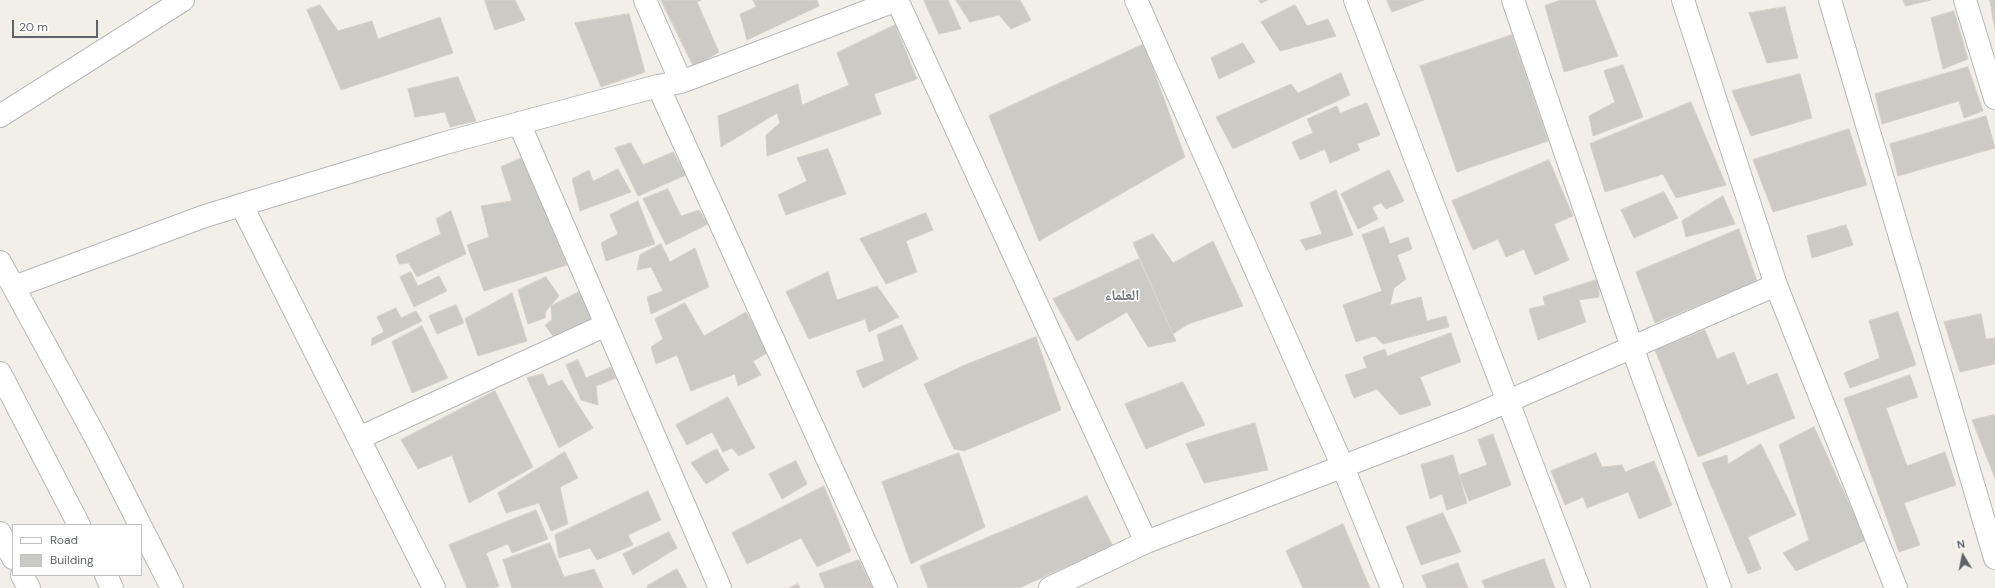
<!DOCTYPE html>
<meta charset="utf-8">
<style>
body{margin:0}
#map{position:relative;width:1995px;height:588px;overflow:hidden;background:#f1efe8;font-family:"DM Sans",sans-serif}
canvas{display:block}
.legend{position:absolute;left:12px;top:524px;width:130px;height:52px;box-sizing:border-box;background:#fff;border:1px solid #bfc1c3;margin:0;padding:5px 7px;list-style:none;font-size:12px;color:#5f6368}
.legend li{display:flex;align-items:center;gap:8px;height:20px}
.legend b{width:20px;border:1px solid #bfc1c3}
.north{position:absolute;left:1943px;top:536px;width:40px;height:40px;-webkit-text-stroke:3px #fff;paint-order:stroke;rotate:350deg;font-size:11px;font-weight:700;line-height:16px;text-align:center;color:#5f6368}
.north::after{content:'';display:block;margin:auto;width:14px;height:18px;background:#5f6368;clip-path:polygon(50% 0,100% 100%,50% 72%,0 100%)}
.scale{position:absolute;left:12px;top:20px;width:86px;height:18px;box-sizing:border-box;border:2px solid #5f6368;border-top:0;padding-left:5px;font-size:12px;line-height:14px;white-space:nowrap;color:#5f6368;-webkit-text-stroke:3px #fff;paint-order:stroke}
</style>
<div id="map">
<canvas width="1995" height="588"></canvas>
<ul class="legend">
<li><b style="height:5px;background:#fff"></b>Road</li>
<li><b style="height:11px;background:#cccac5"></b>Building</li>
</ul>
<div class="north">N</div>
<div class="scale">20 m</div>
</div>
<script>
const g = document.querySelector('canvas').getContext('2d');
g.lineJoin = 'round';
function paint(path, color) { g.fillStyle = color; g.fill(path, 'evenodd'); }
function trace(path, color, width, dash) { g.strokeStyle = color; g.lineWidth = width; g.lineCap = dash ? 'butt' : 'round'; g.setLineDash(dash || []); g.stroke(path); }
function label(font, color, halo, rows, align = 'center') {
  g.font = font + ' "DM Sans","Noto Naskh Arabic",sans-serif'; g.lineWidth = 3; g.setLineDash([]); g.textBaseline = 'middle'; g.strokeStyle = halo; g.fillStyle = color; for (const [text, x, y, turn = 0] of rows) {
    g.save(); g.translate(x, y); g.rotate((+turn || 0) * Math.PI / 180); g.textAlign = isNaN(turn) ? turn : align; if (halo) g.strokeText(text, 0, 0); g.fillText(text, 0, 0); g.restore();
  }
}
const building = new Path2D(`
 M485,0H515L525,20L495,30Z
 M661,0H701L697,2L719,52L694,67Z
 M753,0H817L819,6L747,40L740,14L756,7Z
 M924,0H948L961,29L939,34Z
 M956,0H1020L1031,20L1011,29L999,15L970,22Z
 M1259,0H1268L1261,3Z
 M1387,0H1424L1392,12Z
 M1561,0H1595L1618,56L1564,72L1545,6Z
 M1903,0H1931L1906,6Z
 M1990,0H1995V30Z
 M320,5L338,31L372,21L378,39L440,17L453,53L341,90L307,10Z
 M1295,5L1307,26L1328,19L1336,36L1280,51L1261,22Z
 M1785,7L1798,58L1767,63L1749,13Z
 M1954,11L1968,59L1943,69L1931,18Z
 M629,14L645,72L601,87L575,23Z
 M895,25L917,79L874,94L881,114L767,156L766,135L780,123L777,113L721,147L718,116L798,84L802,105L849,85L837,53Z
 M1512,35L1548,141L1457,172L1420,66Z
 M1243,43L1255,62L1219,79L1211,58Z
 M1144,44L1185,157L1039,241L989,116Z
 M1623,65L1643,117L1593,136L1589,116L1615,102L1604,71Z
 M1968,67L1983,111L1964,118L1959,101L1882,124L1875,94Z
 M1341,73L1350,95L1233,149L1216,117L1291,84L1298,93Z
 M1800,74L1812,118L1751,136L1732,91Z
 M458,77L476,121L450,127L445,112L415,117L408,89Z
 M1691,102L1726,185L1676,198L1663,174L1605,192L1590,144Z
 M1367,103L1380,135L1357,144L1360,150L1330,163L1325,149L1300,160L1292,142L1313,133L1307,119L1337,106L1340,113Z
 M1986,116L1995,148L1898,176L1890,144Z
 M1849,129L1867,185L1773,212L1753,160Z
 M631,143L643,165L673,152L686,175L638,196L615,148Z
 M828,149L846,194L786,215L778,195L807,181L797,158Z
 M524,157L567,265L484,291L467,245L489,237L481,206L512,201L501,167Z
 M1549,160L1573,216L1554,224L1569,260L1535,275L1524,249L1506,257L1498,239L1473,250L1452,201Z
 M618,169L631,192L580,211L572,179L589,170L593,181Z
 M1389,170L1404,201L1386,209L1381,203L1372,207L1378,219L1358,229L1341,194Z
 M668,189L681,216L699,210L708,224L666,245L643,199Z
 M1336,190L1353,235L1306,250L1300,240L1322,234L1310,203Z
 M1664,192L1678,218L1634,238L1621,210Z
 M1723,196L1735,224L1686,237L1682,221Z
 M638,201L655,244L606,261L601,243L618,234L610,215Z
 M451,211L466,254L417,277L409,263L399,264L396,255L441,234L436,219Z
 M926,213L933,230L906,241L917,272L886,284L860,239Z
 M1846,225L1853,245L1812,258L1807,236Z
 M1384,227L1390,244L1408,237L1412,249L1397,255L1406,279L1394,288L1390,305L1421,297L1427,321L1446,316L1449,327L1383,344L1375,336L1356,342L1343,305L1382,291L1362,235Z
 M1739,229L1757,281L1655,323L1636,272Z
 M1153,234L1173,263L1213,241L1243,306L1188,324L1173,334L1133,243Z
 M661,244L670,262L695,248L709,287L651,314L647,297L663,291L651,267L637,270L640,255Z
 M1139,259L1176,341L1148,347L1127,312L1077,341L1053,299Z
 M411,272L418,286L439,276L447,291L414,307L400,277Z
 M828,272L837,300L877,286L899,317L869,332L865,319L809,339L786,292Z
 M546,277L559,296L546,311L545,318L528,324L518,290Z
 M1599,279V297L1579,300L1586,322L1538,340L1529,309L1545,305L1543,297Z
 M581,291L597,321L555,339L545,325L552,320L551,306Z
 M512,293L527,341L478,356L465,319Z
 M685,303L704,336L746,312L769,352L753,361L761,375L738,386L735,374L691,391L677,355L656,364L651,347L663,339L655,319Z
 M456,305L464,323L437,334L429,316Z
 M396,308L401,318L416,311L422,321L371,346L372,338L384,332L377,317Z
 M1898,312L1916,365L1850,388L1844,373L1880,358L1869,321Z
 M1981,314L1986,339L1995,338V364L1960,372L1944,322Z
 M902,325L918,359L863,388L856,371L884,361L877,335Z
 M422,326L448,378L412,393L392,342Z
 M1705,330L1717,359L1734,352L1747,385L1777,373L1795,418L1698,457L1655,350Z
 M1451,333L1461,362L1420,377L1431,405L1400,415L1377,389L1354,398L1345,375L1367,368L1363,357L1385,349L1387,356Z
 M1036,337L1061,410L964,451L954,449L924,384L965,365Z
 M578,360L586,378L611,367L616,378L596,386L598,405L581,400L566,365Z
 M543,374L548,386L562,380L593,428L559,448L527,378Z
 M1910,375L1918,397L1886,408L1907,466L1945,452L1956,485L1904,503L1920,545L1899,552L1844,399Z
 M1183,382L1205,425L1146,449L1125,404Z
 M495,391L533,467L469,503L452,455L418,469L401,440Z
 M728,397L755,448L739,456L732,448L723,452L712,432L687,445L676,425Z
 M1995,415V478L1972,420Z
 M1255,423L1268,470L1204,483L1186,444Z
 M1814,427L1866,540L1796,571L1783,553L1809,540L1779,445Z
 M1493,434L1511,485L1469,501L1459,475L1487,465L1478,440Z
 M1761,444L1796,515L1748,537L1761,569L1748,574L1702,463L1727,455L1728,464Z
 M717,449L729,470L706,484L691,463Z
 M565,452L578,478L560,487L568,524L551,531L539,503L506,513L498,493Z
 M959,453L985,527L911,564L882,482Z
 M1596,453L1602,467L1622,465L1625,472L1654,461L1672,505L1639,519L1628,492L1587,508L1583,497L1565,505L1551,471Z
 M1453,455L1467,503L1447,510L1442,494L1430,499L1421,465Z
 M796,461L807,484L782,499L769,474Z
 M824,486L851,551L817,567L801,538L747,564L732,533Z
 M648,491L661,520L628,535L633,545L597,560L590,548L559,558L555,535Z
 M1087,496L1113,546L1019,588H928L920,566Z
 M536,510L548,539L512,553L508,544L486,553L499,586L494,588H467L449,545Z
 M1443,513L1461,552L1421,565L1406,527Z
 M1343,524L1370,588H1303L1286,551Z
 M669,532L677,548L633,575L623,554Z
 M550,543L564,577L594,569L603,588H512L503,560Z
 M1544,559L1555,588H1485L1482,581Z
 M859,560L873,588H825L819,574Z
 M1458,563L1468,588H1427L1422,576Z
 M677,569L687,588H648L647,586Z
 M798,584L800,588H789Z`);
paint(building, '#cccac5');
trace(building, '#d6d1c6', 1);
const street = new Path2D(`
 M645,0L681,82
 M1136,0L1343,467L1392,588
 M1355,0L1579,588
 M1513,0L1632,347L1720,588
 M1683,0L1776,285L1896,588
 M1830,0L1995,558
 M1965,0L1995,98
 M658,86L886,588
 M0,116L183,0
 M519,123L720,588
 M242,206L434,588
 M0,262L97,440L140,525
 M14,287L205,216L445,143L658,86L681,82L897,0L1146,542
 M359,438L606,325
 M141,527L172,588
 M1050,588L1146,542L1469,418L1776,285`);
const secondary = new Path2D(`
 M0,373L79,525
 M0,533L13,558
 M22,575L29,588
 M106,575L112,588`);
trace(street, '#b5b8bc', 24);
trace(secondary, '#b6babf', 24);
trace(street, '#fff', 22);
trace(secondary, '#fff', 22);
label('bold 15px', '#70757a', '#fff', [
 ["العلماء",1122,296]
]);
</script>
